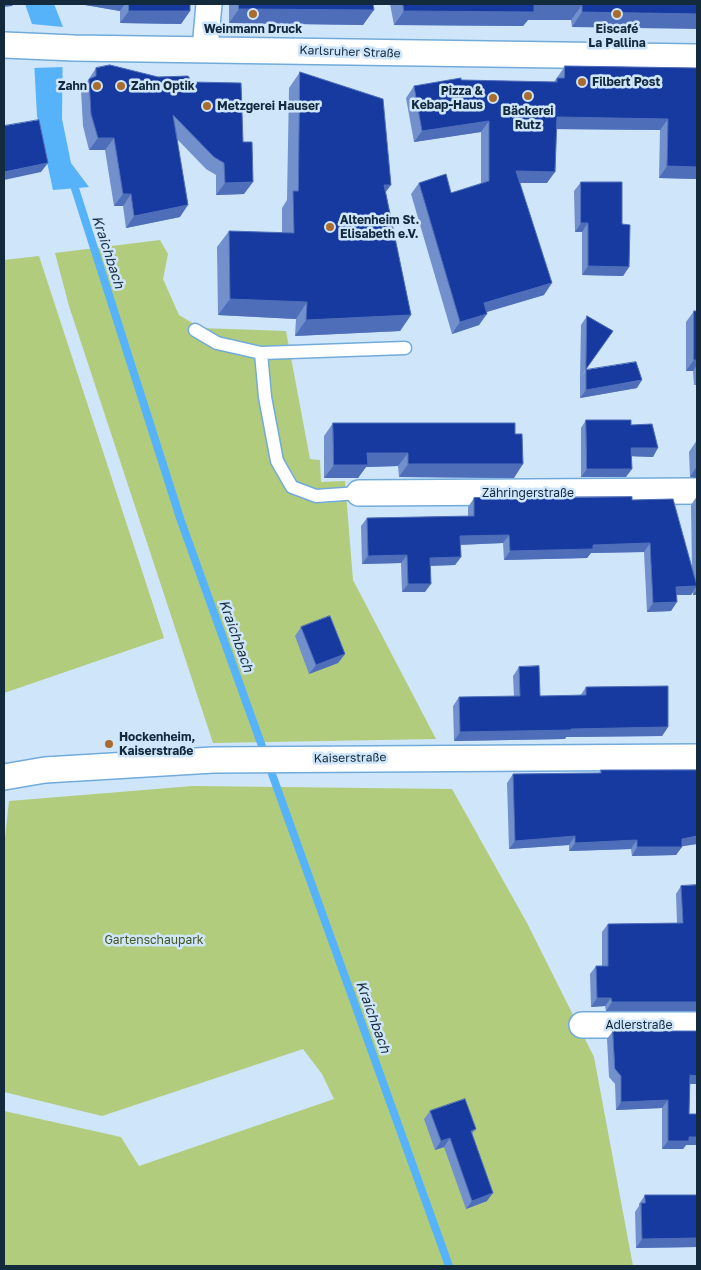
<!DOCTYPE html>
<meta charset="utf-8">
<style>
body{margin:0}
#map{position:relative;width:701px;height:1270px;overflow:hidden;background:#cfe6fa;font-family:"Golos Text",sans-serif}
canvas{display:block}
.frame{position:absolute;inset:0;border:5px solid #132a3d;pointer-events:none}
</style>
<div id="map">
<canvas width="701" height="1270"></canvas>
<div class="frame"></div>
</div>
<script>
const g = document.querySelector('canvas').getContext('2d');
g.lineJoin = 'round';
function paint(path, color) { g.fillStyle = color; g.fill(path, 'evenodd'); }
function trace(path, color, width, dash) { g.strokeStyle = color; g.lineWidth = width; g.lineCap = dash ? 'butt' : 'round'; g.setLineDash(dash || []); g.stroke(path); }
function label(font, color, halo, rows, align = 'center') {
  g.font = font + ' "Golos Text",sans-serif'; g.lineWidth = 5; g.setLineDash([]); g.textBaseline = 'middle'; g.strokeStyle = halo; g.fillStyle = color; for (const [text, x, y, turn = 0] of rows) {
    g.save(); g.translate(x, y); g.rotate((+turn || 0) * Math.PI / 180); g.textAlign = isNaN(turn) ? turn : align; if (halo) g.strokeText(text, 0, 0); g.fillText(text, 0, 0); g.restore();
  }
}
paint(new Path2D(`
 M160,240L168,254L163,279L179,315L201,328L286,331L310,459L320,460L321,482L345,481L353,580L436,739L213,743L69,306L55,253Z
 M39,256L164,638L4,693V260Z
 M193,786L452,789L527,923L594,1057L633,1266H4V1111L121,1137L139,1166L334,1099L322,1074L303,1049L102,1116L4,1092V847L9,801Z`), '#b0cc7c');
paint(new Path2D(`
 M25,4H54L63,27L62,119L71,163L89,187L53,190L37,116L32,24Z`), '#56b2f9');
paint(new Path2D(`
 M32,24L63,27L64,67L33,68Z`), '#cfe6fa');
trace(new Path2D(`
 M72,179L181,521L449,1266`), '#56b2f9', 8);
const service = new Path2D(`
 M195,330L217,343L261,353
 M359,493L316,496L292,487L277,461L265,397L261,353L405,348`);
const minor = new Path2D(`
 M4,45L74,48L697,57
 M205,49L209,4
 M359,493L697,491
 M4,777L45,770L213,760L697,757
 M582,1025H697`);
trace(service, '#72abda', 15);
trace(minor, '#72abda', 28);
trace(service, '#fff', 12);
trace(minor, '#fff', 25);
paint(new Path2D(`
 M85,4H190V11L181,24L120,23V11L85,5Z
 M229,4H373L363,25L229,23Z
 M390,4H697L572,27L571,20H528L523,26L394,25Z
 M565,66L697,68V179L659,178L660,130L556,129L547,183H520L544,295L487,312L479,325L452,334L411,194L419,183L451,193L481,184V132L414,142L406,98L414,86L461,80L554,82Z
 M96,68L158,77L188,76L244,194L216,195V175L206,169L178,140L180,217L126,228L123,206H114L105,150H89L83,126L81,91Z
 M300,72L386,193L411,315L400,331L295,336L296,319L218,315L217,247L229,231L282,233V208L287,200L289,88Z
 M581,182L622,224L629,267L623,276L582,275V232H575L574,191Z
 M694,311H697V385H694L693,371H686V322Z
 M587,316L613,331L580,378L581,325Z
 M586,370L637,388L580,398V378Z
 M586,420L631,425L653,457L631,456L626,477H581V428Z
 M333,423L514,478L399,477L398,466L366,467L358,478H324V436Z
 M697,440V478L690,477L689,452Z
 M697,496V595H693V592L691,595H677L671,611L647,612L644,552L591,553L587,558L504,560L503,543L460,545L461,557L455,565L430,566L425,592H402L401,563L362,564L361,526L367,518L468,516V507L474,498L632,500L692,570L691,505Z
 M301,627L345,654L338,663L309,674L295,636Z
 M519,667L540,696H580L586,687L668,727L662,736L566,737L565,739L454,741L453,706L459,697H514L513,676Z
 M601,770H697V844L682,846L676,855L632,856L631,849L569,851V845L509,849L507,783L513,774L599,773Z
 M697,885V1011H606L605,1006L591,1007L590,974L596,966H602V932L608,924L677,923L676,894L681,886Z
 M613,1031H697V1084H690L689,1114H697V1145H686L683,1149H662V1108L616,1110L615,1084L609,1077L607,1039Z
 M430,1111L476,1129L472,1134L487,1201L466,1209L444,1147L435,1150L424,1119Z
 M645,1195H697V1247L636,1248L635,1212L639,1206V1204Z`), '#7290cc');
paint(new Path2D(`
 M4,4H14L12,6L4,7Z
 M86,4H125L120,11L85,5Z
 M534,5H582L571,20H528L523,26L394,25L404,11Z
 M239,9L374,10L363,25L229,23Z
 M129,11H190L181,24L120,23Z
 M582,12L697,14V29L572,27Z
 M557,117L668,119L660,130L549,129Z
 M489,121L481,132L414,142L422,131Z
 M98,138H114L105,150H89Z
 M48,163L41,172L4,180V172Z
 M667,166L697,167V179L659,178Z
 M516,171L555,172L547,183H508Z
 M253,182L244,194L216,195L225,183Z
 M384,185H391L379,201Z
 M123,194H131L123,206H114Z
 M188,205L180,217L126,228L134,216Z
 M581,223H588L582,232H575Z
 M588,266L629,267L623,276L582,275Z
 M552,283L544,295L476,315L484,303Z
 M230,299L307,302L296,319L218,315Z
 M487,314L479,325L452,334L460,322Z
 M411,315L400,331L295,336L306,320Z
 M694,360H697V365L693,371H686Z
 M642,380L637,388L580,398L586,390Z
 M631,448H658L653,457L626,456Z
 M367,453H408L398,466L366,467L358,478H324L334,465Z
 M408,464H523L514,478L399,477Z
 M697,466V478L690,477Z
 M587,469H632L626,477H581Z
 M509,535L503,543L454,545L460,536Z
 M650,543L644,552L591,553L587,558L504,560L510,551L593,545Z
 M407,555L401,563L362,564L368,556Z
 M461,557L455,565L424,566L430,558Z
 M408,584H431L425,592H402Z
 M697,586L691,595H670L676,587Z
 M697,589V595H693Z
 M677,602L671,611L647,612L653,603Z
 M345,654L338,663L309,674L316,665Z
 M668,727L662,736L566,737L565,739L454,741L460,732L571,729Z
 M575,836L569,845L509,849L515,841Z
 M697,836V844L677,847H682L676,855L632,856L637,847L682,839Z
 M637,840L631,849L569,851L575,843Z
 M597,998H611L605,1006L591,1007Z
 M612,1002H697V1011H606Z
 M690,1075L697,1076V1084H684Z
 M668,1100L662,1108L616,1110L621,1102Z
 M689,1137H697V1145H686L683,1149H662L668,1141Z
 M450,1138L444,1147L435,1150L441,1141Z
 M493,1193L487,1201L466,1209L472,1201Z
 M697,1238V1247L636,1248L642,1239Z`), '#4e6eba');
const building = new Path2D(`
 M129,4H190V11H129Z
 M239,4H373L374,10L239,9Z
 M403,4H697V14L582,12V5H534V12L404,11Z
 M110,65L158,77L188,76L192,82L241,83L243,142H252L253,182L225,183L224,163L214,157L173,115L188,205L134,216L131,194H123L114,138H98L91,114L89,79L96,76V68Z
 M565,66L697,68V167L667,166L668,119L557,117L555,172L516,171L552,283L484,303L487,314L460,322L419,183L446,174L451,193L489,181V121L422,131L414,86L461,78V80L557,82V78H564Z
 M300,72L383,99L391,185H384L411,315L306,320L307,302L230,299L229,231L294,233L293,191H298Z
 M39,120L48,163L4,172V126Z
 M581,182H622V224L630,225L629,267L588,266V223H581Z
 M694,311H697V360H694Z
 M587,316L613,331L586,369Z
 M636,362L642,380L586,390V370Z
 M586,420H631V425L652,424L658,448H631L632,469H587Z
 M333,423H515V434H522L523,464H408V453H367L368,465H334Z
 M632,497V500L673,499L697,586L676,587L677,602L653,603L650,543L593,545V549L510,551L509,535L460,536L461,557L430,558L431,584H408L407,555L368,556L367,518L474,516V498Z
 M330,616L345,654L316,665L301,627Z
 M539,666L540,696L586,695V687L668,686V727L571,729V730L460,732L459,697L520,696L519,667Z
 M601,770H697V836L682,839V847H637V840L575,843V836L515,841L513,774L601,773Z
 M697,885V1002H612L611,998H597L596,966H608V924L683,923L681,886Z
 M613,1031H697V1076L690,1075L689,1114H697V1137H689V1141H668V1100L621,1102V1076L615,1069Z
 M465,1099L476,1129L471,1131L493,1193L472,1201L450,1138L441,1141L430,1111Z
 M645,1195H697V1238L642,1239L641,1203H645Z`);
paint(building, '#163a9f');
trace(building, '#4e6eba', 1);
for (const [x, y, r, color] of [
 [253,14,5,"#a86d2e"],
 [617,14,5,"#a86d2e"],
 [582,82,5,"#a86d2e"],
 [97,86,5,"#a86d2e"],
 [121,86,5,"#a86d2e"],
 [528,96,5,"#a86d2e"],
 [493,98,5,"#a86d2e"],
 [207,106,5,"#a86d2e"],
 [330,227,5,"#a86d2e"],
 [109,744,5,"#a86d2e"]
]) { const dot = new Path2D(); dot.arc(x, y, r, 0, 2 * Math.PI); g.fillStyle = color; g.fill(dot); trace(dot, '#cfe6fa', 2); }
label('bold 12px', '#132a3d', '#cfe6fa', [
 ["Weinmann Druck",253,29,"center"],
 ["Eiscafé",617,29,"center"],
 ["La Pallina",617,43,"center"],
 ["Filbert Post",592,82],
 ["Zahn",87,86,"right"],
 ["Zahn Optik",131,86],
 ["Pizza &",483,91,"right"],
 ["Kebap-Haus",483,105,"right"],
 ["Metzgerei Hauser",217,106],
 ["Bäckerei",528,111,"center"],
 ["Rutz",528,125,"center"],
 ["Altenheim St.",340,220],
 ["Elisabeth e.V.",340,234],
 ["Hockenheim,",119,737],
 ["Kaiserstraße",119,751]
], 'left');
label('12px', '#132a3d', '#cfe6fa', [
 ["Karlsruher Straße",350,52,2],
 ["Zähringerstraße",528,493],
 ["Kaiserstraße",350,758,-1],
 ["Adlerstraße",639,1025]
]);
label('12px', '#455621', '#cfe6fa', [
 ["Gartenschaupark",154,940]
]);
label('italic 14px', '#192d3d', '#cfe6fa', [
 ["Kraichbach",108,252,72],
 ["Kraichbach",236,636,70],
 ["Kraichbach",373,1017,70]
]);
</script>
